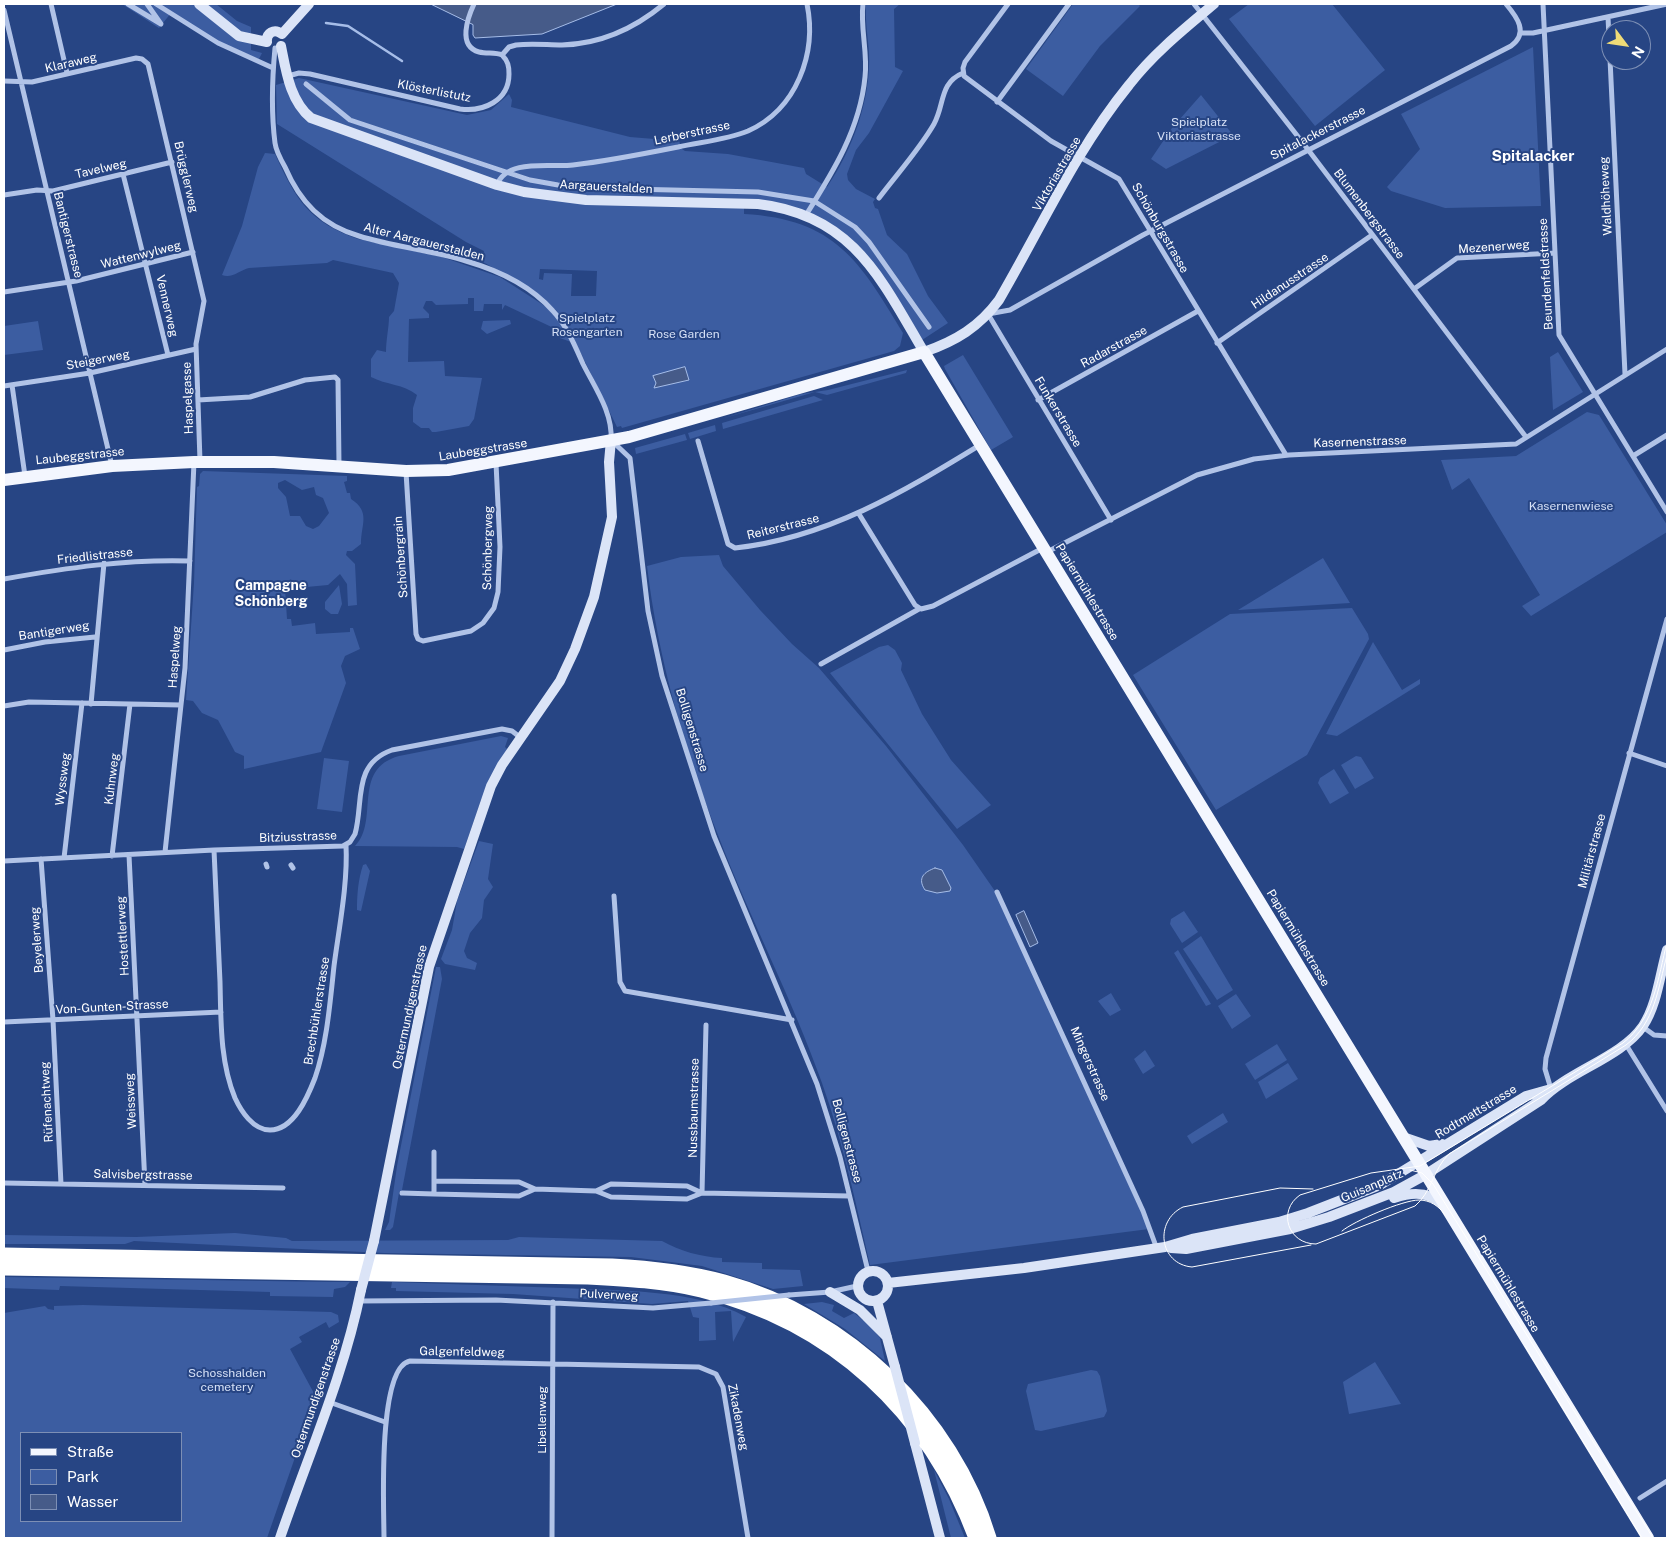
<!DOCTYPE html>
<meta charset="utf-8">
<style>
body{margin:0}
#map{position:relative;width:1671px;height:1542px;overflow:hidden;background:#274584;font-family:"Public Sans",sans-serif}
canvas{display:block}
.frame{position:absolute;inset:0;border:5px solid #fff;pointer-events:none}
.legend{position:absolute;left:20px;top:1432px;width:162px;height:90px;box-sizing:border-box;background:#274584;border:1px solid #7d8fb5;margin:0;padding:6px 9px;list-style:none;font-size:15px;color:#fff}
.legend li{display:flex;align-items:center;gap:10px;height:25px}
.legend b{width:25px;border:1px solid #7d8fb5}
.north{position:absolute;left:1601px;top:20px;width:50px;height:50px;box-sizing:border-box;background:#274584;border:1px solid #7d8fb5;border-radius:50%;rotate:121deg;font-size:14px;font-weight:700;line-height:20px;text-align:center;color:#fff}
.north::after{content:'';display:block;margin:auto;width:18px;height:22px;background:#efdb77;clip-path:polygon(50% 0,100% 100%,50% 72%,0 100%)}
</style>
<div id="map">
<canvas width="1671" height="1542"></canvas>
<div class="frame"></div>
<ul class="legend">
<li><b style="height:6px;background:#f3f6fe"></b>Straße</li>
<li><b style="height:14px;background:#3c5da1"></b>Park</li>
<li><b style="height:14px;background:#465b89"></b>Wasser</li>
</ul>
<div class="north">N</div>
</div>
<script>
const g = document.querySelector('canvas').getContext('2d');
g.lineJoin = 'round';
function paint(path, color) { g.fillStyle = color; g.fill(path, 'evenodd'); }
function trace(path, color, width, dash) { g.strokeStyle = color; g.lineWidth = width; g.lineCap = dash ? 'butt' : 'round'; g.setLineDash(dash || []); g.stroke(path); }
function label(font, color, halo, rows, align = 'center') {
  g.font = font + ' "Public Sans",sans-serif'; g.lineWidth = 4; g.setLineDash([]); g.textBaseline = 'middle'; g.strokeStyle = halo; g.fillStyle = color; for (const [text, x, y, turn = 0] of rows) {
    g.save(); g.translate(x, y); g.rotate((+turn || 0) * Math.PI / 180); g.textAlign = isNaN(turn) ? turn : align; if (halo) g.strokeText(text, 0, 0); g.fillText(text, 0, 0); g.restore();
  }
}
paint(new Path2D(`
 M122,4H216L237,21L251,27V50L262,53L259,59C227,51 199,30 171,13L159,28Z
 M866,4H900L894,9L895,67L903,71L869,133L856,150L847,174L848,180L856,189L875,199L873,202L875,208L878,209L887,235L907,254L928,296L948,323L919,342L881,280L823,223L744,204V214C835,219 860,261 903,333L900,346L894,351L622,428L621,426L617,427L569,329L556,310L519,282L481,261L484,251L466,242L277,124L276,85L299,78L467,115L491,110L509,94L512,100L511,107L630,137L679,141L682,149L685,151L728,154L804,168L806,174L827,187C853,149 871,99 869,53C868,37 865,21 866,4ZM540,269L597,271L596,296H571L572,274L544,273L543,280L539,279Z
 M1073,4H1138L1140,6L1100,46L1063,96L1026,69Z
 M1249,4H1332L1385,70L1315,126L1229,19Z
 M1533,47L1541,206L1445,208L1391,191L1387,187L1420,149L1401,114Z
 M1201,95L1233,135L1166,169L1151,159L1172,128Z
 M265,153L275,154C296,200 309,222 358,239L442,257L500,277L548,308L561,324L571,342L557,337L560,331L505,305L502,310V304H484L483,311H474V298H468V304L436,305L432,301H426L423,308L429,314V318L409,319L408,362L444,361L445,376L482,378L474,419L469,426L436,432H432L429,428H421L413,422V408L417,395C404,384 386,385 371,377V359L377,350L386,352C386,340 389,327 389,317L394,311L399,283L393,273L333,260L327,263L249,268C240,270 232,279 222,275L242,226L258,167Z
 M510,320L511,324L487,334L481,329L483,321Z
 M38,321L43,350L4,355V326Z
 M1558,352L1583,392L1553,410L1550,357Z
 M963,355L1013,437L991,450L945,369L944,366Z
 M907,370L906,373L827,395L815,392L721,419L801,394L828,390Z
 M814,396L823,400L723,429L722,423Z
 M1587,412L1599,415L1667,525V532L1531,616L1522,606L1540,595L1469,478L1452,490L1441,460L1516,456Z
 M715,425L716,431L690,439L688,433Z
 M685,434L687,440L636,454L635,448Z
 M203,471L347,476V481L344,482L347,493H350L351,499C371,512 361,524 361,544L352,551H347L346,555L355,564L357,605L348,606L347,584L340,574L328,585L285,589L287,619H291L292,626L315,623L316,634L350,632V628H353L360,649L345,656L341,666L346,683L321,752L244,769V756L235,752L218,720L202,713L193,701L186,700L194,583L197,487L199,486L200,474ZM285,480L302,490L314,487L316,495L323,498L329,513L319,526L313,529L306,526L300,516H290L286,497L278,488V483Z
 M719,555L723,566L760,610L792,644L819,668L886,746L963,845L997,894L1149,1229L870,1265C856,1204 843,1142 822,1083C792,998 750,919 718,835C684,749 658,658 647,566L681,557Z
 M1323,558L1350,603L1238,610Z
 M339,585L342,604L338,614H331L325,609V602Z
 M1352,608L1368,634L1369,639L1307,755L1216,810L1133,675L1230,614Z
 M1373,642L1402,690L1420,679V684L1337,736L1326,734Z
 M888,645L895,650L902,663L901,670L922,714L951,760L991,805L957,829L830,673L879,647Z
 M501,736L508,738L505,747L507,749L481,800L464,849L457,847L355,846C380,821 351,769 399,756Z
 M1356,756L1361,757L1374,778L1355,789L1341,765Z
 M324,758L349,761L342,812L317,809Z
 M1334,769L1349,793L1330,804L1318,783L1320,778Z
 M479,841L493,844L488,879L493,887L484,900L482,918L470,933L464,951L467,958L477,963L475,970L445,964L441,959L452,930L457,901Z
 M366,864L370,871L361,911L357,910C357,895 358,880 363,865Z
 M1184,911L1198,932L1182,943L1170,924L1171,919Z
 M1201,936L1233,990L1217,1000L1183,949Z
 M1178,950L1211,1004L1206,1006L1174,953Z
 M436,967H440L442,979L402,1190L399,1193L393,1227L390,1230H385L389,1222L397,1166Z
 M1111,993L1121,1010L1110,1016L1098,1001Z
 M1236,994L1251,1016L1232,1029L1218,1006Z
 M1277,1044L1287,1060L1255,1080L1245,1064Z
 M1145,1050L1155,1066L1143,1074L1134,1059Z
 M1288,1063L1298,1079L1266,1099L1258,1082Z
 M1223,1113L1228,1122L1192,1144L1187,1136Z
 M235,1233L286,1238L292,1241L508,1240L519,1237L662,1241C680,1251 701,1257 722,1258V1262L762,1263V1269L800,1270L803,1286L773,1289L702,1266L631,1257L384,1253L134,1241L125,1244H4V1235L136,1237Z
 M4,1277L333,1282H350L345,1287L334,1289L333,1297L270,1296V1292L60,1286L59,1290L4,1288Z
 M392,1282C449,1284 506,1286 563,1288C620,1291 697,1289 746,1317L733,1342L731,1311L715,1312L716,1340L699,1341V1318L693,1317L688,1301L652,1304L513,1294L396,1291V1288H391Z
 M822,1302L834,1305L832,1311L844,1318L854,1313L863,1320H866L880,1338L885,1361L845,1329L804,1304Z
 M83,1305L331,1312L338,1315L339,1322L329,1328L326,1322L299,1337L302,1342L290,1349L316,1397L267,1538H4V1313L45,1306L48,1309L54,1310V1306ZM21,1433H181V1521H21Z
 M1375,1362L1401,1404L1349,1414L1343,1382Z
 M1091,1370L1097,1371L1100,1376L1107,1411L1104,1417L1041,1431L1035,1430L1026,1391L1028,1384Z
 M934,1470L949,1499L965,1538H951Z`), '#3c5da1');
const water = new Path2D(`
 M431,4H617L542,34L475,38L473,35V25Z
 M685,367L689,380L654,388L656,383L653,376Z
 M935,868L942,870L951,888L950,891L937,893L925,890C917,878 924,872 935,868Z
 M1024,911L1038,943L1030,947L1016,915Z`);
paint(water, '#465b89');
trace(water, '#a6bde8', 1);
trace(new Path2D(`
 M326,23L348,26L402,61`), '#a6bde8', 2.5);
trace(new Path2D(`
 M51,4L67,73
 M128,4L161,24L147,4
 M156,4L218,43L273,68
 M1008,4L965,62L963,68L964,76L1051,141L1119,179L1286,455
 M1194,4L1303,143L1526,437
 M1543,4L1559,335L1667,512
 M4,10L112,466
 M1608,17L1625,374
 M1520,33H1533L1667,4
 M275,48C272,80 271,112 275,143C276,151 281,160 285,167C300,202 322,225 359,236C394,247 431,250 466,261C497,270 531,286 553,311C567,326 575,346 583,364C595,388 613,413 611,440L630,458L648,611L662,676L714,836L817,1084L840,1157L868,1271
 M502,55L509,47L516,45C532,43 547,45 562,45C601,44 635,28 664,4
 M288,76L299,73L310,74L460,109C483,112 509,101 509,74C509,66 508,61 502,55C495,52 487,54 479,52C457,46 468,17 474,4
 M4,81L32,82L136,58L142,59L148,64L204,301L196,344L200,461
 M306,84L350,120L530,180L558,185L629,189L758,192L814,201L855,227L869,242L929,327
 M997,102L1069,4
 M123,174L168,355
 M497,185C507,158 551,168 573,165C608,161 643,154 678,147C700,142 726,140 748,131C797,109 817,53 807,4
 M4,195L37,190L53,191L172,162
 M879,198C897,174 919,150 934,124C945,104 939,83 963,73
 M806,215C833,172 860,129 865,77C868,53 860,28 863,4
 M1414,289L1457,258L1555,253
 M4,292L76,281L193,252
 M1217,343L1372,235
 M12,385L25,476
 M4,386L90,373L196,349
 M198,400L250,397L305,380L335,377L338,380L339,465
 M1038,400L1198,311
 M698,441L728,544L735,548C827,538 903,492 980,445
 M1633,456L1667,435
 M406,472L416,634L418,639L423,641L471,631L483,623L494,608L498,592L500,547L496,463
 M859,514L915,605L921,609L933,606L1043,548
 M1111,520L988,314L1010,310L1143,235L1511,46C1529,33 1517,17 1506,4
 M1047,552L1197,475L1254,459L1289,455L1516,444L1667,349
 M4,579C66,568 126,559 190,561
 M4,650L45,642L95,637
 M821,664L919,609
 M91,704L104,563
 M4,706L29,702L181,705
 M1629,753L1667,766
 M214,850C216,894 218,938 220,982C221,1021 220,1062 235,1098C241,1111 253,1130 270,1130C294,1130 308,1096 315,1078C327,1043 330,1003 334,966C339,928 348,883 346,845
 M165,852L185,668L194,462
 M129,855L145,1185
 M112,856L130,704
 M64,858L82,703
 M41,859L53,1020L61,1184
 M4,861L214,850L343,846L350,842L355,834C364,802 352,764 392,750L502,729L512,731L521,738
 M266,864L267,867
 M291,865L293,868
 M997,892L1143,1211L1157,1249
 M614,896L620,982L625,991L792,1020
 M4,1022L221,1012
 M1643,1027L1654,1035L1667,1036
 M1625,1043L1667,1111
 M1551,1089L1545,1069L1546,1058L1667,619
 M434,1181L519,1182L535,1189
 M4,1183L283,1188
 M596,1191L611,1197L687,1199L702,1193
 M402,1193L434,1194V1152
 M702,1193L706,1025
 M434,1194L519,1196L535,1189L596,1191L611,1184L687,1186L702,1193L849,1196
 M789,1295L830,1292L857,1286
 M359,1301L496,1300L653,1308L711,1303
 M329,1402L385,1422
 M1640,1498L1667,1481
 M384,1538C384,1509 377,1367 410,1361L699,1367L716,1374L723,1387L748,1538
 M552,1538L553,1302`), '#b1c3e7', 5);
trace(new Path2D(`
 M199,4L239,36L267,42
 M282,34L309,4
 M267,42C266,33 274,28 282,34
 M281,46C286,71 290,101 311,118L497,185L524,192L586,200L758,204C853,215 881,279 924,352C956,341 979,327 999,300C1041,228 1076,150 1129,85C1153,54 1184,29 1214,4
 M1403,1137L1429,1146L1442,1144
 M1394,1198C1412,1192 1429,1191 1443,1205
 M374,1241L429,967L491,786L502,765L560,681L575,649L594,597L612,517L609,462L611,440
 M1171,1248L1186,1249L1290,1229L1329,1217L1394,1192L1425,1175L1541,1100C1568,1071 1621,1058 1643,1026C1657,1005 1660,974 1667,950
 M858 1286a15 15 0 1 1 30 0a15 15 0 1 1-30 0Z
 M888,1283L1024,1268L1165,1247L1192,1239L1279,1222L1308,1213L1380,1185L1526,1096L1551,1089
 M830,1292L860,1310L887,1337
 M877,1301L895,1367
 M915,1443L940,1538
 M280,1538C308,1456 344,1375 361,1290`), '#dbe4f7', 10);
trace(new Path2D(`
 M4,480L112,466L194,462H274L406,471L448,470L629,437L924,352L1648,1538`), '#f3f6fe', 12);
trace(new Path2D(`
 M4,1255L612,1266C650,1268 687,1272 724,1282C847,1316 952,1416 989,1538
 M4,1268L588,1277C626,1279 664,1281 701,1290C833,1322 929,1412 976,1538`), '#fff', 15);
trace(new Path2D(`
 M1667,942C1658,978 1654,1019 1623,1043L1420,1166L1371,1173L1300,1195C1277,1211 1288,1244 1316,1244L1415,1206C1432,1192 1433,1169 1449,1154L1626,1045C1655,1023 1658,988 1667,955
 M1410,1170L1422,1173L1433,1184L1653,1538
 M1342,1231C1354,1221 1403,1200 1419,1200C1430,1200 1439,1206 1445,1215
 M1311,1245L1192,1267C1159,1264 1154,1221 1183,1207L1280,1188L1313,1189
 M1525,1346L1642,1538`), '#fff', 1);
trace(new Path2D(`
 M711,1303L789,1295`), '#b1c3e7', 5);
trace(new Path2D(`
 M361,1290L374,1241
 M895,1367L915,1443`), '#dbe4f7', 10);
label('12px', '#fff', '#274584', [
 ["Klaraweg",71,63,-13],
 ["Klösterlistutz",434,91,11],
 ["Lerberstrasse",692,133,-12],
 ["Spitalackerstrasse",1318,133,-27],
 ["Tavelweg",101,169,-13],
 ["Viktoriastrasse",1057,174,-60],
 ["Brügglerweg",186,177,77],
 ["Aargauerstalden",606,187,3],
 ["Waldhöheweg",1606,196,-93],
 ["Blumenbergstrasse",1369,214,53],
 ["Schönburgstrasse",1160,228,60],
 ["Bantigerstrasse",68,235,76],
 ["Alter Aargauerstalden",424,242,14],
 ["Mezenerweg",1494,247,-4],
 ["Wattenwylweg",141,255,-14],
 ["Beundenfeldstrasse",1546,274,-93],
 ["Hildanusstrasse",1290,281,-34],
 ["Vennerweg",167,306,77],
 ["Radarstrasse",1114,347,-29],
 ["Steigerweg",98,360,-11],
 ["Haspelgasse",188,398,-92],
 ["Funkerstrasse",1058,412,59],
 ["Kasernenstrasse",1360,442,-2],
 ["Laubeggstrasse",483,450,-9],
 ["Laubeggstrasse",80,456,-6],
 ["Reiterstrasse",783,527,-14],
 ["Schönbergweg",488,548,-89],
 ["Friedlistrasse",95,556,-6],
 ["Schönbergrain",401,557,-94],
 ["Papiermühlestrasse",1087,592,59],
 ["Bantigerweg",54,631,-9],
 ["Haspelweg",175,657,-86],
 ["Bolligenstrasse",692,730,73],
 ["Wyssweg",63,779,-83],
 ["Kuhnweg",112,779,-83],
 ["Bitziusstrasse",298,837,-2],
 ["Militärstrasse",1592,851,-75],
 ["Hostettlerweg",123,936,-93],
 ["Papiermühlestrasse",1298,938,59],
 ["Beyelerweg",37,940,-94],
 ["Von-Gunten-Strasse",112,1007,-3],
 ["Ostermundigenstrasse",410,1007,-78],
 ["Brechbühlerstrasse",317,1011,-81],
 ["Mingerstrasse",1090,1064,66],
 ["Weissweg",131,1101,-93],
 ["Rüfenachtweg",47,1102,-93],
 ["Nussbaumstrasse",694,1108,-89],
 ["Rodtmattstrasse",1476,1112,-31],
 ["Bolligenstrasse",847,1141,75],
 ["Salvisbergstrasse",143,1175,1],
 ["Guisanplatz",1372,1186,-23],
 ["Papiermühlestrasse",1508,1284,59],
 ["Pulverweg",609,1295,3],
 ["Galgenfeldweg",462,1352,1],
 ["Ostermundigenstrasse",316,1398,-71],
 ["Zikadenweg",738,1417,79],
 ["Libellenweg",542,1420,-90]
]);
label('12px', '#d5e0f6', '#274584', [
 ["Spielplatz",1199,122],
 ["Viktoriastrasse",1199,136],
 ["Spielplatz",587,318],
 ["Rosengarten",587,332],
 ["Rose Garden",684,334],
 ["Kasernenwiese",1571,506],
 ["Schosshalden",227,1373],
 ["cemetery",227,1387]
]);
label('bold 14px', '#fff', '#274584', [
 ["Campagne",271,586],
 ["Schönberg",271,602]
]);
label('bold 15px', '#fff', '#274584', [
 ["Spitalacker",1533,156]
]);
</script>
